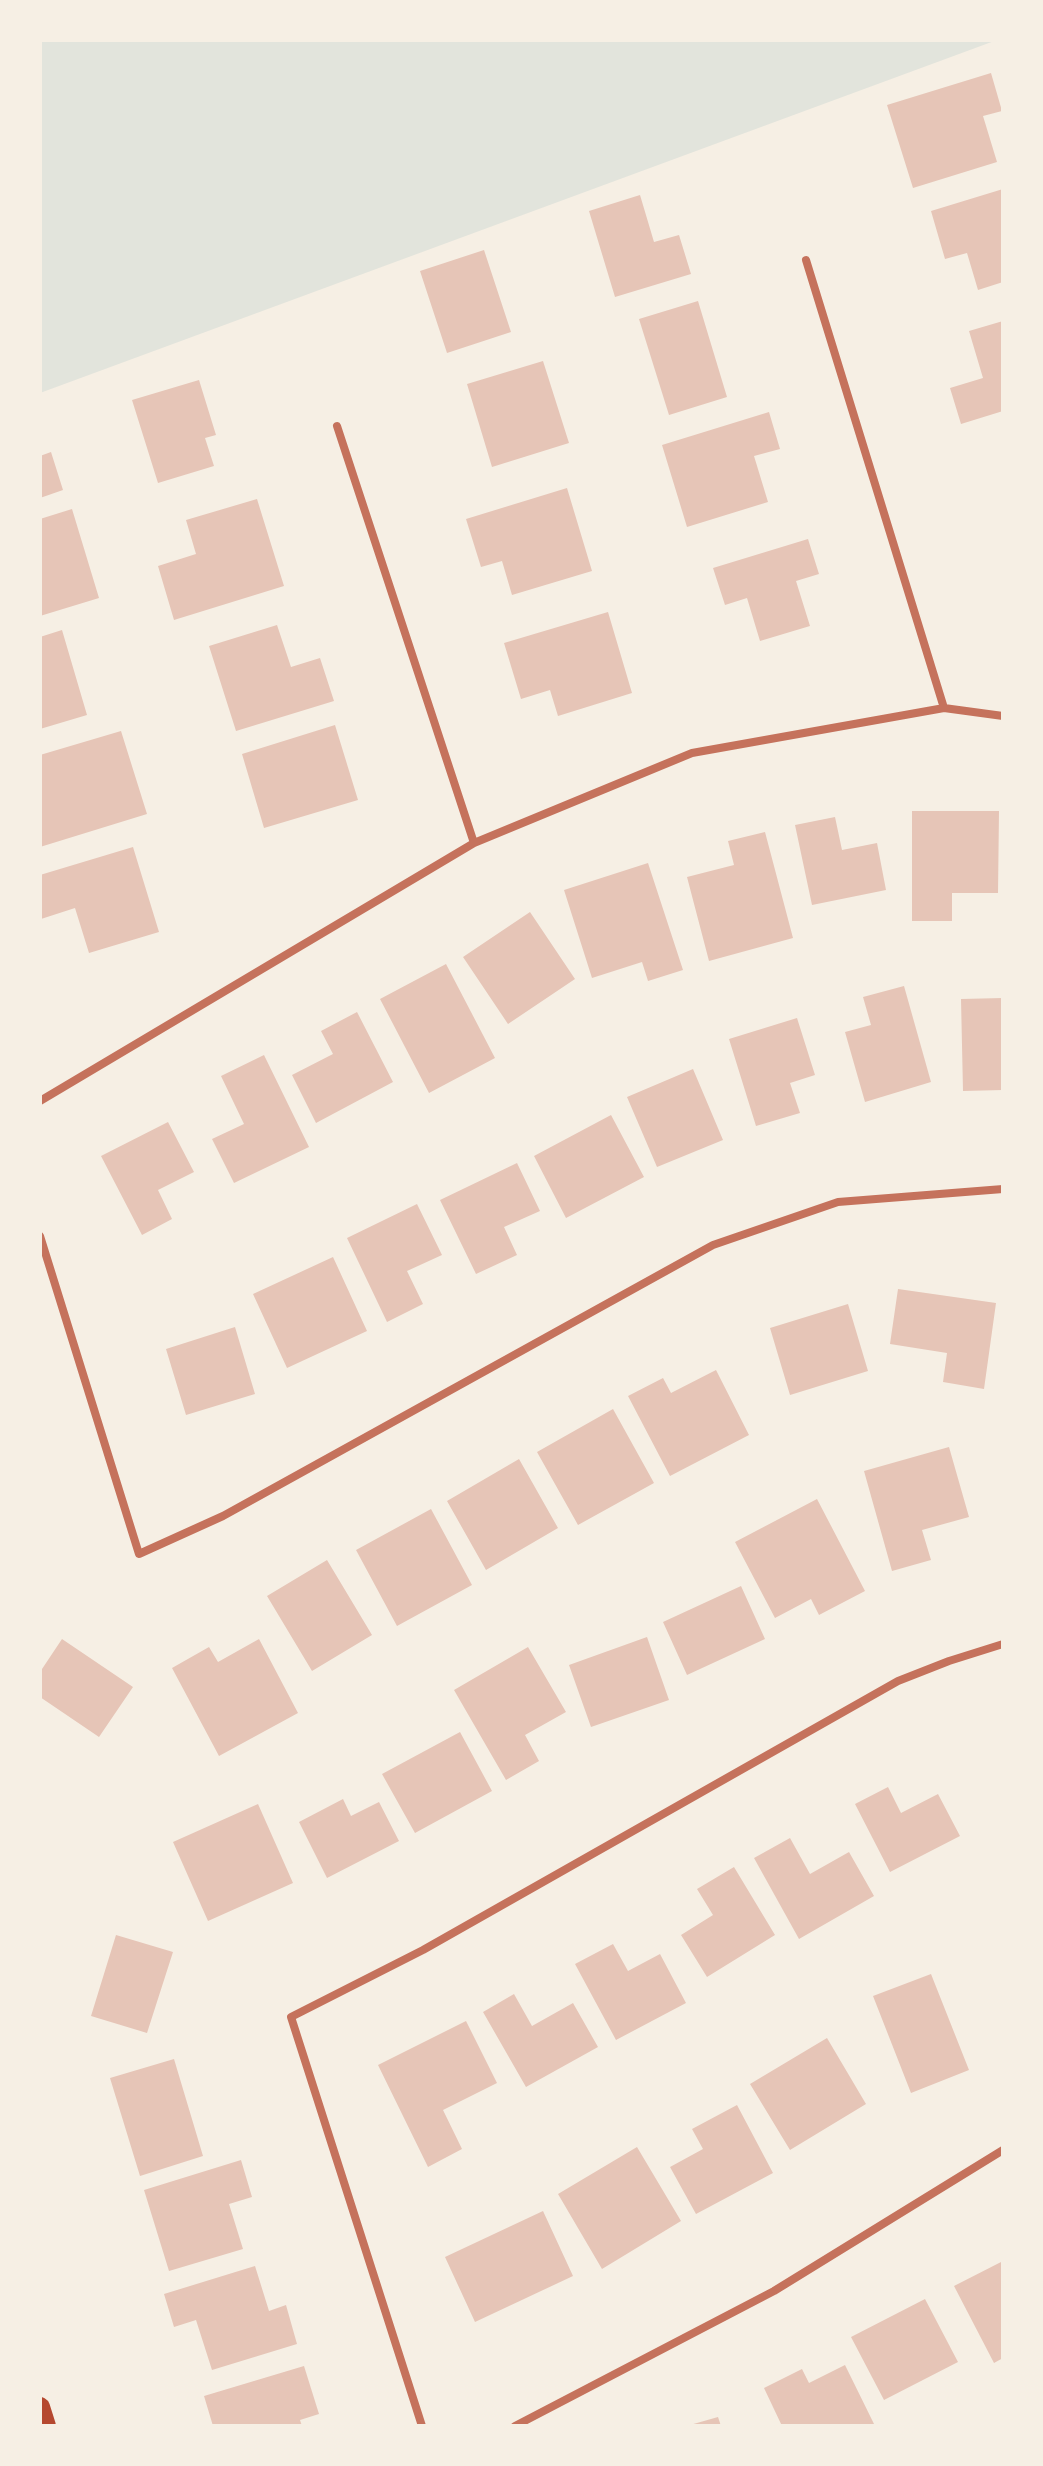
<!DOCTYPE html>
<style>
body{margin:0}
#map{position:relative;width:1043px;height:2466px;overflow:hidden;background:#f6efe4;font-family:Roboto,sans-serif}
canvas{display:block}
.frame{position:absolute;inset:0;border:42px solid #f6efe4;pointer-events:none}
</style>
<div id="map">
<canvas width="1043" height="2466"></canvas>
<div class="frame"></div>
</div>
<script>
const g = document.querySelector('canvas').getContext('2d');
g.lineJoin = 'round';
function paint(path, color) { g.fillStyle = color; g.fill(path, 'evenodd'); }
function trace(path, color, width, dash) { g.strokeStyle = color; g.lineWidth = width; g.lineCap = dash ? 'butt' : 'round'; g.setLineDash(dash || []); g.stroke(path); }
paint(new Path2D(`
 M40,40H997L40,393Z`), '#e2e4dc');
paint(new Path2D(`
 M991,73L1002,111L983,116L997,162L913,188L887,105Z
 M1003,189V282L978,290L967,253L945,259L931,211Z
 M640,195L654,242L679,235L691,274L615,297L589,211Z
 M484,250L511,332L447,353L420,271Z
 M698,301L727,397L669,415L639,319Z
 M1003,321V411L961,424L950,388L983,378L969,331Z
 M543,361L569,443L492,467L467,384Z
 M199,380L216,435L205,438L214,466L158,483L132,400Z
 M769,412L780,449L754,456L768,502L687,527L662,445Z
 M51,452L63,490L40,498V456Z
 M567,488L592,571L512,595L502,561L481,567L466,519Z
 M257,499L284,586L174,620L158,566L196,554L186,520Z
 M72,509L99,598L40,616V519Z
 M808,539L819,574L796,581L810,626L760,641L747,598L725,605L713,568Z
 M608,612L632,693L558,716L550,690L521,699L504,643Z
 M277,625L291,667L320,658L334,701L236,731L209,646Z
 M62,630L87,715L40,729V637Z
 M335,725L358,800L264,828L242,754Z
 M121,731L147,814L40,847V755Z
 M912,811H999L998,893H952V921H912Z
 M835,817L842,850L877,843L886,890L812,905L795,825Z
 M765,832L793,938L709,961L687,877L734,865L728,841Z
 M133,847L159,932L89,953L75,908L41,919L40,875Z
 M648,863L683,970L648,981L642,962L592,978L564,890Z
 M530,912L575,979L508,1024L463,957Z
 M446,964L495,1058L429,1093L380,999Z
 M904,986L931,1082L865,1102L845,1032L871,1025L863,997Z
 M1003,998V1090L963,1091L961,999Z
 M357,1012L393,1082L316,1123L292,1075L333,1054L321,1031Z
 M797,1018L815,1075L790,1083L800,1113L756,1126L729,1039Z
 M264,1055L309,1147L234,1183L212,1139L244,1124L221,1076Z
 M693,1069L723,1140L657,1167L627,1097Z
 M611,1115L644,1177L566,1218L534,1156Z
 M168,1122L194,1172L158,1190L172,1219L142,1235L101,1156Z
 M517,1163L540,1211L504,1227L517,1255L476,1274L440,1200Z
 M417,1204L442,1255L407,1271L423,1304L387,1322L347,1238Z
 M333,1257L367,1331L287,1368L253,1294Z
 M898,1289L996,1303L984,1389L943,1382L947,1353L890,1344Z
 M848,1304L868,1371L790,1395L770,1328Z
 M235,1327L255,1394L186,1415L166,1349Z
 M716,1370L749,1435L670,1476L628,1396L663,1378L671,1393Z
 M613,1409L654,1483L578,1525L537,1452Z
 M949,1447L969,1517L922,1530L931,1560L892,1571L864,1471Z
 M519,1459L558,1528L486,1570L447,1501Z
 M817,1499L865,1591L819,1615L811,1599L775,1618L735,1542Z
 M431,1509L472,1585L397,1626L356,1550Z
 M327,1560L372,1635L312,1671L267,1596Z
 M741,1586L765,1639L687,1675L663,1622Z
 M647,1637L669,1700L591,1727L569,1665Z
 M62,1639L133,1687L99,1737L40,1697V1672Z
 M259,1639L298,1713L219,1756L172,1668L209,1647L218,1662Z
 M528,1647L566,1712L525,1735L539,1761L506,1780L454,1690Z
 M460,1732L492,1791L415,1833L382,1774Z
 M888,1787L901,1813L938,1794L960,1836L890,1872L855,1804Z
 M343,1799L351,1816L379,1802L399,1841L327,1878L299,1822Z
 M258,1804L293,1883L208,1921L173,1842Z
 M790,1838L810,1874L849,1852L874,1896L799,1939L754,1858Z
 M734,1867L775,1935L707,1977L681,1935L713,1915L697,1889Z
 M116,1935L173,1952L147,2033L91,2016Z
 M613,1944L628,1971L660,1954L686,2003L616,2040L575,1964Z
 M931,1974L969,2070L911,2093L873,1996Z
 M514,1994L532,2026L573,2003L598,2047L526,2087L483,2012Z
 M466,2021L497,2083L443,2110L462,2149L428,2167L378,2065Z
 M827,2038L866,2104L790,2150L750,2084Z
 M174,2059L203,2156L140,2176L110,2078Z
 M737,2105L773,2173L696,2214L670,2167L703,2149L692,2129Z
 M637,2147L681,2221L602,2269L558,2194Z
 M241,2160L252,2197L229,2204L243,2249L169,2271L144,2190Z
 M543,2211L573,2276L475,2322L445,2257Z
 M1003,2261V2358L994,2363L954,2286Z
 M255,2266L269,2311L286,2305L297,2344L212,2370L196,2320L174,2327L164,2294Z
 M925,2299L958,2362L884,2400L851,2337Z
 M845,2365L875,2426H782L764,2388L802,2369L809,2383Z
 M304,2366L319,2414L300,2420L302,2426H213L204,2396Z
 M718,2417L721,2426H690V2425Z`), '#e6c5b7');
trace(new Path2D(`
 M806,260L944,708
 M337,426L474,843
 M40,1101L474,843L692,753L944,708L1003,716
 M40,1236L139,1554L223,1516L713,1245L838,1202L1003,1189
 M422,2426L291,2017L423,1950L898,1681L949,1661L1003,1644
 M515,2426L774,2291L1003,2150`), '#c5725c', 8);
trace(new Path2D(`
 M40,2407L46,2426`), '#b5482f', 20);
</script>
